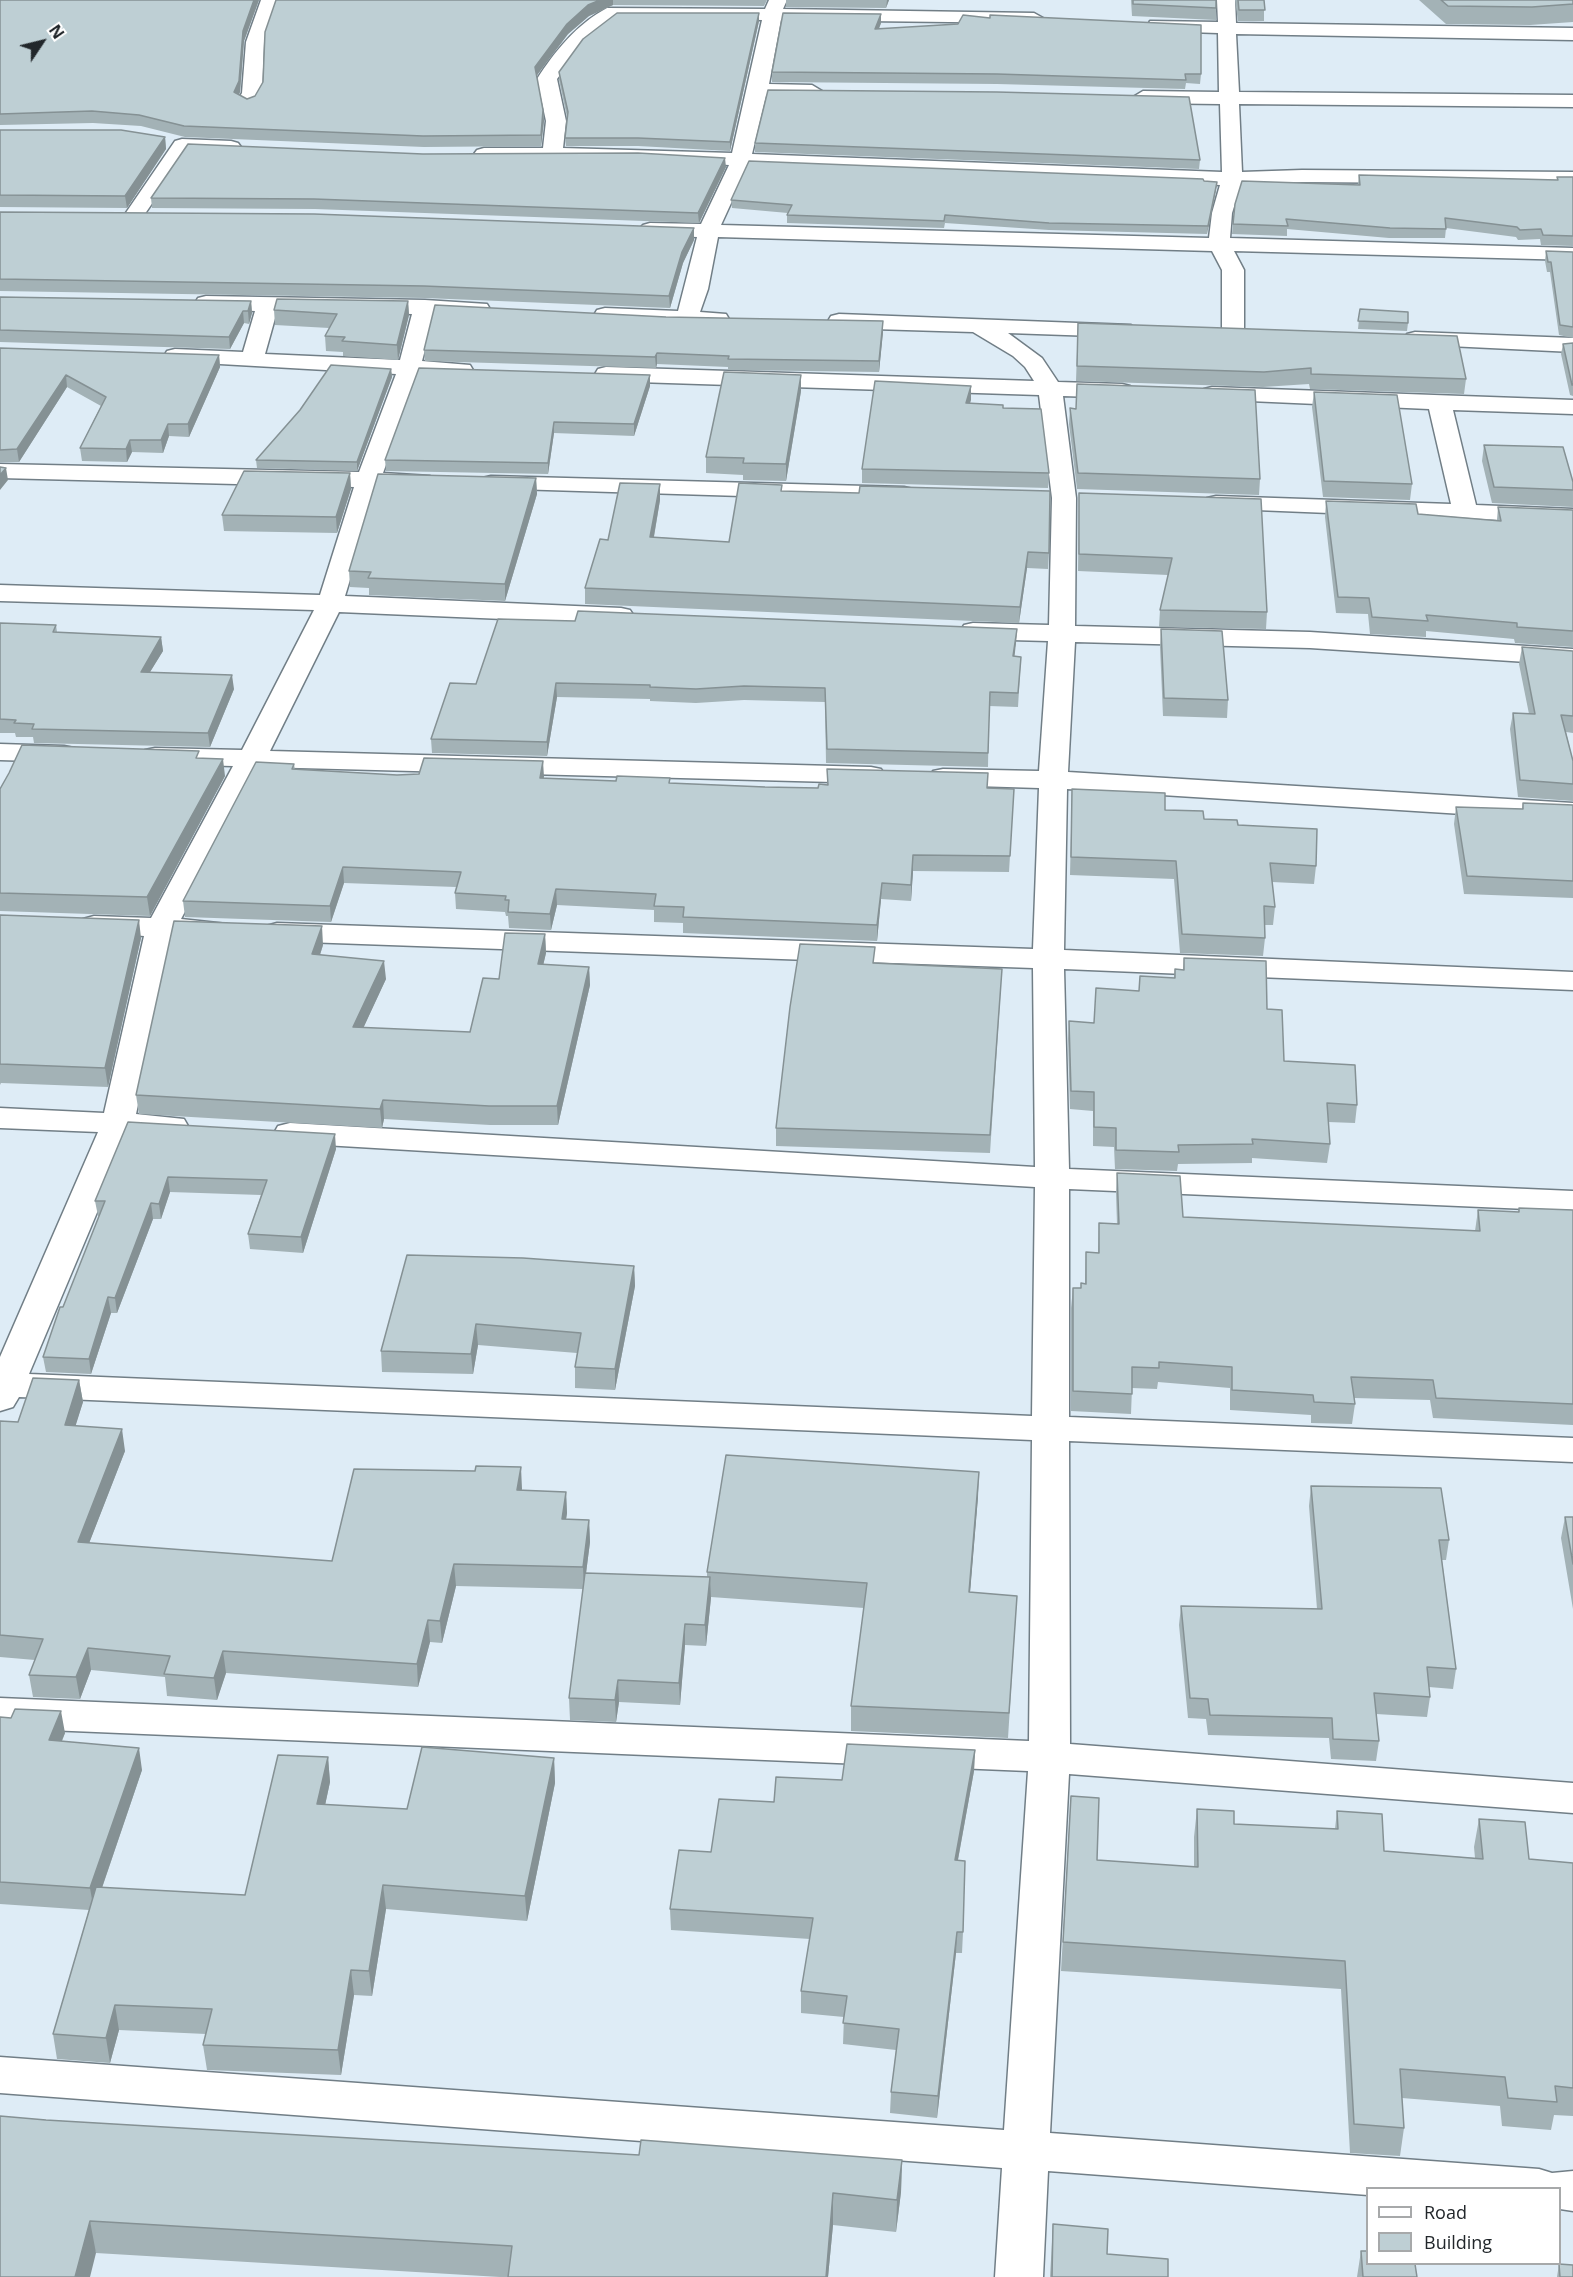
<!DOCTYPE html>
<style>
body{margin:0}
#map{position:relative;width:1573px;height:2277px;overflow:hidden;background:#deecf6;font-family:"Open Sans",sans-serif}
canvas{display:block}
.legend{position:absolute;left:1366px;top:2187px;width:195px;height:78px;box-sizing:border-box;background:#fff;border:2px solid #a7a9aa;margin:0;padding:8px 10px;list-style:none;font-size:18px;color:#22272b}
.legend li{display:flex;align-items:center;gap:12px;height:30px}
.legend b{width:30px;border:2px solid #a7a9aa}
.north{position:absolute;left:12px;top:12px;width:60px;height:60px;-webkit-text-stroke:4px #fff;paint-order:stroke;rotate:55deg;font-size:16px;font-weight:700;line-height:24px;text-align:center;color:#22272b}
.north::after{content:'';display:block;margin:auto;width:21px;height:27px;background:#22272b;clip-path:polygon(50% 0,100% 100%,50% 72%,0 100%)}
</style>
<div id="map">
<canvas width="1573" height="2277"></canvas>
<ul class="legend">
<li><b style="height:8px;background:#fff"></b>Road</li>
<li><b style="height:16px;background:#becfd4"></b>Building</li>
</ul>
<div class="north">N</div>
</div>
<script>
const g = document.querySelector('canvas').getContext('2d');
g.lineJoin = 'round';
function trace(path, color, width, dash) { g.strokeStyle = color; g.lineWidth = width; g.lineCap = dash ? 'butt' : 'round'; g.setLineDash(dash || []); g.stroke(path); }
function paint(path, color) { g.fillStyle = color; g.fill(path, 'evenodd'); }
const minor = new Path2D(`
 M261,0H279L264,42L262,93L254,106L247,108L237,102L242,93L246,42Z
 M769,0H787L783,9L1034,13L1043,18L1034,23L781,20L769,84L812,85L822,91L812,97L766,96L752,154L1222,172L1220,104L1143,103L1133,97L1143,91L1219,92L1218,33L1157,31L1148,25L1150,21L1218,22L1217,0H1235L1236,23L1573,28V40L1236,34L1239,92L1573,95V107L1239,104L1242,172L1302,170L1573,172V184L1302,182L1241,185L1232,213L1230,238L1573,248V260L1234,251L1244,270V334L1241,339H1225L1222,334V270L1212,251L718,237L708,289L700,312L726,314L729,319L726,324L718,326L597,320L594,315L597,310L605,308L678,311L697,237L650,235L643,233L639,229L643,225L650,223L701,224L729,165L666,161L484,160L477,158L474,154L477,150L484,148H543L546,121L537,79C555,51 577,24 607,8L765,9ZM616,18L762,20L732,153L563,148L566,121L557,79L582,45ZM748,166L807,169L1220,185L1212,213L1209,238L721,225Z
 M182,139L231,141L238,143L241,147L238,151H188L140,221H126L123,217L175,141Z
 M206,296L425,300L487,304L490,309L487,314L434,315L422,361L470,365L473,370L470,375H418L383,473L430,476L433,481L430,486L378,487L345,596L621,608L630,610L634,616L630,622L621,624L339,612L270,751L871,767L881,769L885,775L881,781L871,783L261,767L181,919L227,924L231,930L227,936L216,939L174,937L136,1114L184,1119L188,1126L184,1133L172,1136L130,1134L29,1374L1032,1416L1035,1187L290,1143L278,1140L274,1133L278,1126L290,1123L1035,1167L1033,968L277,941L266,938L262,932L266,926L277,923L1033,949L1039,788L943,785L933,783L929,777L933,771L943,769L1039,771L1048,641L973,639L964,637L960,631L964,625L973,623L1049,625L1052,498L1039,395L606,381L598,379L595,374L598,369L606,367L1034,381L1025,367L1013,356L973,332L839,328L831,326L828,321L831,316L839,314L1131,325L1134,330L1131,335L1123,337L1008,333L1042,358L1058,382L1122,384L1130,386L1134,391L1130,396L1122,398L1063,396L1076,498L1075,626L1310,632L1573,649V665L1310,648L1075,642L1068,772L1573,803V821L1067,789L1064,950L1573,972V990L1064,969L1069,1169L1573,1191V1211L1069,1189V1417L1573,1438V1462L1069,1441L1070,1744L1573,1783V1813L1069,1774L1050,2133L1539,2169L1552,2173L1573,2171V2211L1560,2209V2188H1368V2195L1048,2171L1043,2277H995L1002,2168L0,2093V2057L1004,2130L1028,1771L0,1728V1698L1029,1741L1032,1440L19,1397L13,1407L0,1411V1357L98,1132L0,1128V1108L104,1113L144,936L83,931L79,925L83,919L94,916L151,918L233,766L155,764L145,762L141,756L145,750L155,748L242,750L314,610L0,601V585L320,595L354,487L0,478V464L359,472L396,374L167,361L164,356L167,351L175,349L243,352L255,311L198,308L195,303L198,298ZM277,311L412,314L400,360L265,354Z
 M1415,332L1573,338V352L1407,344L1404,339L1407,334Z
 M1212,387L1573,400V414L1453,410L1476,505L1573,509V523L1207,508L1204,503L1207,498L1216,496L1451,504L1429,409L1204,399L1200,394L1204,389Z
 M491,476L904,487L913,489L916,494L913,499L904,501L482,488L479,483L482,478Z
 M0,744L64,746L74,748L78,754L74,760L64,762L0,760Z`);
trace(minor, '#717e86', 3);
paint(minor, '#fff');
paint(new Path2D(`
 M0,0H259L244,41L240,92L239,95L247,99L255,96L263,82L276,0H767L764,6L613,5L589,16L568,34L536,76L543,110L544,121L541,146L424,147L185,137L141,126L93,123L0,125Z
 M786,0H889L886,8L786,7Z
 M1131,0H1216V20L1132,16Z
 M1235,0H1264V21H1238Z
 M1419,0H1573V22L1530,25L1446,24Z
 M881,14V23L879,29L1201,74L1200,84L1186,83L1185,89L997,84L772,82V72Z
 M759,21L730,151L638,146H566L565,138L567,117L559,80V72Z
 M0,130L165,137L166,149L127,208L0,207Z
 M755,143L1200,160L1199,169L755,152Z
 M726,167L699,223L315,209L152,208L151,198Z
 M1359,175L1557,180V177H1573V246L1541,245L1540,239L1518,240L1516,237L1446,228L1445,238H1389L1287,229V236L1232,234L1235,204L1358,185Z
 M1204,181L1217,182L1216,189L1207,234L1049,230L945,223L944,228L787,223V215L788,213L732,208L731,200Z
 M0,212L694,228V240L683,263L670,308L425,298L0,291Z
 M1546,251L1573,252V338L1559,335L1550,272H1547L1545,261Z
 M0,297L251,301L252,313L249,324L244,323L230,349L0,342Z
 M408,301L409,315L398,360L343,356V352L326,351L325,336L329,328L275,325L274,310Z
 M1360,309L1408,323L1407,331L1358,329Z
 M666,317L883,321V332L879,372L728,370V367L657,364L656,368L425,361L424,350Z
 M1078,323L1466,379L1464,394L1310,389L1309,384L1263,387L1076,381Z
 M1573,343V396L1570,395L1561,354L1563,344Z
 M0,348L219,355L220,367L189,437L169,436L163,453L132,452L127,462L82,461L80,448L101,406L67,387L19,462H0Z
 M391,369L392,377L357,471L257,468L256,460Z
 M650,386L634,436L554,433L548,474L386,471L385,460Z
 M971,386L970,403L1003,408L1049,473L1048,488L862,483V469Z
 M801,391L786,481L743,480V475L706,473V457Z
 M1314,392L1412,484L1410,500L1323,497L1312,407Z
 M1070,408L1260,479L1259,495L1077,489L1069,424Z
 M1484,445L1573,482V507L1492,503L1482,461Z
 M350,473L351,489L337,533L224,531L222,515Z
 M536,478L537,494L505,601L369,595V588L350,587L349,571Z
 M782,491L1049,553L1048,569L1027,568L1019,623L585,604V588L608,540L660,500L654,537L729,542Z
 M1079,493L1267,612L1266,629L1159,627L1160,610L1168,575L1078,571Z
 M1326,501L1418,514L1497,520L1498,507L1573,510V647L1515,643L1514,639L1426,631V637L1370,634L1368,614L1336,613L1325,517Z
 M575,621L1017,629L1014,656L1021,657L1018,707L989,706L988,767L826,763L825,702L744,700L696,703L650,701V699L557,697L547,756L432,753L431,739L476,684Z
 M0,623L56,625L57,632L161,637L163,651L150,672L234,689L210,747L34,743L33,737H16L15,733H0Z
 M1161,629L1228,700L1227,718L1163,716L1160,647Z
 M1522,647L1573,651V733L1566,732L1573,761V801L1518,797L1510,729L1513,713L1529,714L1519,664Z
 M200,758L225,776L150,916L0,911V789L9,773Z
 M294,764L295,770L397,775L544,778L765,787L818,788L827,785V769L987,788L1014,789L1009,872L913,871L911,901L881,899L877,941L683,933V923L654,922V910L557,905L551,930L509,928L508,916H506L505,912L456,909L455,893L456,887L344,883L331,922L185,917L183,901Z
 M1072,789L1204,819L1238,825L1316,866L1314,884L1272,882L1275,907L1273,925H1265V938L1263,956L1180,953L1174,879L1070,875Z
 M1523,803L1573,805V898L1464,894L1454,824L1456,807L1522,809Z
 M0,915L141,938L108,1087L1,1083L0,1085Z
 M545,934L546,953L543,965L589,967L590,985L558,1125H490L384,1119L382,1128L139,1114L136,1095L323,945L320,955L386,979L363,1028L470,1032L499,979Z
 M1184,958L1267,1009L1284,1061L1357,1105L1355,1123L1328,1122L1330,1144L1327,1163L1252,1158V1163L1178,1164L1177,1171L1115,1169L1114,1147L1093,1146V1111L1070,1109L1068,1039L1069,1021L1094,1023L1139,991L1174,978L1175,969L1183,970Z
 M875,963L1001,986L990,1153L776,1146V1128Z
 M128,1122L336,1149L303,1253L250,1249L248,1234L261,1195L170,1192L161,1219H153L117,1313H111L91,1374L46,1372L43,1357L99,1216H98L95,1201Z
 M1117,1173L1183,1217L1475,1231L1478,1210L1518,1212L1519,1208L1573,1210V1425L1433,1418L1430,1400L1354,1398L1355,1404L1352,1424L1311,1423V1415L1230,1410V1388L1158,1382L1157,1389L1132,1388L1131,1414L1071,1411V1308L1073,1288H1081L1085,1284L1086,1252L1098,1253L1099,1223L1117,1224L1116,1193Z
 M634,1266L635,1286L615,1390L575,1388V1367L577,1353L478,1345L473,1374L382,1372L381,1351Z
 M79,1380L83,1402L75,1426L125,1451L89,1543L332,1561L522,1490L566,1492L567,1513L566,1519L589,1520L590,1542L586,1573L707,1577V1572L978,1497L970,1592L1017,1596L1008,1738L851,1731V1706L864,1608L711,1597L706,1646L685,1645L680,1705L619,1702L616,1722L570,1720L569,1698L583,1589L456,1586L442,1643L430,1642L418,1687L226,1673L217,1700L167,1696L165,1677L91,1670L80,1699L33,1697L29,1675L35,1660L0,1657V1421L18,1422Z
 M1311,1486L1449,1540L1446,1560H1442L1456,1669L1453,1689L1429,1687L1430,1697L1427,1717L1376,1714L1379,1741L1376,1761L1331,1759L1329,1738L1208,1735L1206,1719L1188,1718L1179,1625L1181,1606L1317,1609L1309,1506Z
 M1565,1517H1573V1609L1561,1538Z
 M0,1717L65,1733L62,1741L142,1770L102,1888L245,1895L328,1757L330,1782L325,1805L407,1809L554,1758L555,1783L527,1921L386,1909L372,1996L354,1995L341,2075L207,2070L203,2045L206,2034L119,2030L110,2063L57,2059L53,2034L89,1910L0,1904Z
 M975,1750L974,1771L958,1860L963,1932L962,1953H956L937,2118L890,2113L891,2092L896,2050L843,2044L844,2017L801,2013V1991L810,1939L671,1930L670,1909L711,1852L774,1802L842,1780Z
 M1071,1796L1097,1860L1194,1867V1837L1197,1809L1234,1824L1335,1829L1337,1811L1384,1851L1475,1858L1474,1847L1479,1819L1529,1859L1573,1863V2116L1554,2115L1551,2130L1502,2126L1500,2106L1402,2098L1404,2128L1400,2156L1350,2153L1341,1989L1061,1971Z
 M46,2120L639,2155L902,2160L901,2192L896,2232L833,2225L828,2277H500L96,2253Z
 M1053,2224L1107,2254L1168,2277H1050Z
 M1361,2251L1417,2277H1357Z
 M1559,2264L1573,2277H1557Z`), '#a3b2b6');
paint(new Path2D(`
 M254,0H259L244,41L240,92L235,103L234,92L243,31Z
 M600,0H613V5L589,16L568,34L535,78V67L567,24L588,5Z
 M887,0H889L886,8Z
 M759,13V21L730,151V142Z
 M881,14V23L875,38V29Z
 M543,110L544,121L541,146V135Z
 M165,137L166,149L127,208L125,196Z
 M725,158L726,167L699,223L698,213Z
 M1217,182L1216,189L1207,234L1208,226Z
 M694,228V240L683,263L670,308L669,296L682,252Z
 M251,301L252,313L249,324L248,311Z
 M408,301L409,315L398,360L397,345Z
 M243,311L244,323L230,349L229,337Z
 M883,321V332L879,372V361Z
 M657,353V364L656,368L655,357Z
 M219,355L220,367L189,437L188,424Z
 M391,369L392,377L357,471V462Z
 M66,375L67,387L19,462L17,449Z
 M650,375V386L634,436V424Z
 M801,375V391L786,481V464Z
 M971,386V400L966,417V403Z
 M554,422V433L548,474V463Z
 M168,424L169,436L163,453L161,440Z
 M130,440L132,452L127,462L126,449Z
 M6,468L8,480L0,490V475Z
 M350,473L351,489L337,533L336,517Z
 M536,478L537,494L505,601V584Z
 M660,484V500L651,553L650,537Z
 M1028,552L1027,568L1019,623L1020,607Z
 M1017,629L1016,643L1013,670V656Z
 M161,637L163,651L142,685L141,672Z
 M232,675L234,689L210,747L208,733Z
 M556,683L557,697L547,756V742Z
 M223,759L225,776L150,916L147,897Z
 M543,761L544,777L541,794L540,778Z
 M913,855V871L911,901V885Z
 M343,867L344,883L331,922L330,906Z
 M882,883L881,899L877,941V925Z
 M556,889L557,905L551,930L550,914Z
 M139,920L141,938L108,1087L105,1068Z
 M322,926L323,945L314,973L312,954Z
 M545,934L546,953L539,983L538,964Z
 M384,961L386,979L355,1046L353,1027Z
 M589,967L590,985L558,1125L557,1106Z
 M383,1100L384,1119L382,1128L380,1109Z
 M335,1134L336,1149L303,1253L301,1237Z
 M168,1177L170,1192L161,1219L159,1204Z
 M151,1203L153,1219L117,1313L115,1298Z
 M634,1266L635,1286L615,1390V1369Z
 M108,1297L111,1313L91,1374L89,1359Z
 M476,1324L478,1345L473,1374L471,1354Z
 M79,1380L83,1402L69,1447L65,1425Z
 M122,1429L125,1451L81,1564L78,1542Z
 M521,1467L522,1489L518,1512L517,1490Z
 M979,1472L978,1497L968,1617L969,1592Z
 M566,1492L567,1513L563,1541L562,1519Z
 M589,1520L590,1542L584,1589L583,1567Z
 M454,1564L456,1586L442,1643L440,1621Z
 M710,1577L711,1598L706,1646L705,1625Z
 M428,1620L430,1642L418,1687L417,1664Z
 M685,1624V1645L680,1705L679,1683Z
 M88,1648L91,1670L80,1699L76,1677Z
 M223,1651L226,1673L217,1700L214,1678Z
 M618,1680L619,1702L616,1722L615,1700Z
 M61,1711L65,1733L53,1762L49,1740Z
 M139,1748L142,1770L94,1911L90,1888Z
 M975,1750L974,1771L954,1881L955,1860Z
 M328,1757L330,1782L320,1829L317,1804Z
 M554,1758L555,1783L527,1921L525,1896Z
 M383,1885L386,1909L372,1996L369,1971Z
 M957,1932L956,1953L937,2118L938,2096Z
 M351,1970L354,1995L341,2075L338,2050Z
 M115,2005L119,2030L110,2063L106,2038Z
 M902,2160L901,2192L896,2232L897,2200Z
 M833,2193V2225L828,2277H826Z
 M90,2221L96,2253L90,2277H75Z`), '#859194');
const building = new Path2D(`
 M0,0H254L243,31L239,81L234,92L247,99L255,96L263,82L265,32L276,0H600L588,5L567,24L535,67L543,110L541,135L423,136L184,126L139,115L92,111L0,114Z
 M1133,0H1216V8L1133,4Z
 M1238,0H1264L1265,10H1239Z
 M1441,0H1573V4L1532,7L1448,6Z
 M617,13H759L730,142L638,138H565L568,112L559,72L583,39Z
 M783,13L881,14L875,29L958,24L963,15L990,18V15L1201,25V74H1185L1186,80L997,74L772,72Z
 M768,90L997,92L1189,97L1200,160L755,143Z
 M0,130H121L165,137L125,196L0,195Z
 M188,144L423,154L638,153L725,158L698,213L314,199L151,198Z
 M749,161L1203,179L1204,181L1217,182L1208,226L1049,223L945,215L944,221L787,215L792,205L731,200Z
 M1359,175L1558,180L1557,177H1573V236L1543,235L1541,229L1520,230L1517,227L1445,218L1446,229L1390,228L1286,219L1288,226L1233,224L1235,204L1242,181L1360,185Z
 M0,212L314,214L694,228L682,252L669,296L424,286L0,279Z
 M1546,251L1573,252V327L1560,325L1551,262H1548Z
 M0,297L251,301L248,311H243L229,337L0,330Z
 M277,299L408,301L397,345L342,341L345,337L325,336L337,314L274,310Z
 M435,305L666,317L883,321L879,361L728,359L729,356L657,353L655,357L424,350Z
 M1360,309L1408,312V323L1358,321Z
 M1078,323L1457,336L1466,379L1311,374V368L1264,372L1077,366Z
 M1573,343V385H1572L1563,344Z
 M0,348L219,355L188,424H168L161,440H130L126,449L80,448L106,397L66,375L17,449L0,450Z
 M331,365L391,369L357,462L256,460L300,410Z
 M419,368L650,375L634,424L554,422L548,463L385,460Z
 M724,372L801,375L786,464L743,463L744,458L706,457Z
 M875,381L971,386L966,403L1003,405V408L1041,409L1049,473L862,469Z
 M1077,384L1255,390L1260,479L1078,473L1070,408L1076,409Z
 M1314,392L1397,395L1412,484L1324,481Z
 M1484,445L1563,447L1573,482V490L1494,487Z
 M0,467L6,468L0,475Z
 M244,471L350,473L336,517L222,515Z
 M378,474L536,478L505,584L368,578L371,572L349,571Z
 M620,483L660,484L650,537L729,542L739,483L782,485L781,491L859,493L860,486L1050,491L1049,553L1028,552L1020,607L585,588L600,539L608,540Z
 M1079,493L1261,499L1267,612L1160,610L1172,558L1079,554Z
 M1326,501L1416,504L1418,514L1501,521L1498,507L1573,510V631L1517,627V623L1426,615L1428,621L1372,617L1369,598L1338,597Z
 M578,611L1017,629L1013,656L1021,657L1018,693L990,692L988,753L827,749L825,688L744,686L696,689L650,687V685L556,683L547,742L431,739L450,683L476,684L498,619L575,621Z
 M0,623L56,625L53,632L161,637L141,672L232,675L208,733L32,729L34,724L14,723L16,720L0,719Z
 M1161,629L1222,631L1228,700L1164,698Z
 M1522,647L1573,651V716L1561,715L1573,761V784L1520,780L1513,713L1535,714Z
 M22,745L199,751L196,758L223,759L147,897L0,893V789L9,773Z
 M424,758L543,761L540,778L616,781L617,776L670,778L669,783L765,787L818,788L819,784L828,785L827,769L988,773L987,788L1014,789L1010,856L913,855L911,885L882,883L877,925L683,917L684,907L654,906L656,894L556,889L550,914L508,912L509,900H505L506,896L455,893L461,872L343,867L330,906L183,901L256,762L294,764L292,769L397,775L419,774Z
 M1072,789L1165,793V810L1203,811L1204,819L1237,820L1238,825L1317,829L1316,866L1270,863L1275,907L1264,906L1265,938L1182,934L1176,861L1071,857Z
 M1523,803L1573,805V881L1467,876L1456,807L1523,809Z
 M0,915L139,920L105,1068L0,1064Z
 M174,921L322,926L312,954L384,961L353,1027L470,1032L483,978L499,979L505,933L545,934L538,964L589,967L557,1106H489L383,1100L380,1109L136,1095Z
 M800,944L875,947L873,963L1002,969L990,1135L776,1128L790,1007Z
 M1184,958L1266,961L1267,1009L1282,1010L1284,1061L1355,1065L1357,1105L1327,1103L1330,1144L1252,1139L1253,1144L1178,1145L1179,1152L1116,1150V1128L1094,1127V1092L1071,1091L1069,1021L1094,1023L1096,988L1139,991L1140,976L1175,978V969L1184,970Z
 M128,1122L335,1134L301,1237L248,1234L267,1180L168,1177L159,1204L151,1203L115,1298L108,1297L89,1359L43,1357L60,1307H63L105,1201H95Z
 M1117,1173L1180,1176L1183,1217L1480,1231L1478,1210L1519,1212V1208L1573,1210V1404L1436,1398L1433,1380L1351,1377L1355,1404L1314,1402L1313,1395L1232,1390V1367L1159,1362V1368L1132,1367V1394L1073,1391V1288H1081V1283L1086,1284V1252L1099,1253V1223L1119,1224Z
 M407,1255L523,1258L634,1266L615,1369L575,1367L581,1333L476,1324L471,1354L381,1351Z
 M33,1378L79,1380L65,1425L122,1429L78,1542L332,1561L354,1469L475,1471L476,1466L521,1467L517,1490L566,1492L562,1519L589,1520L583,1567L454,1564L440,1621L428,1620L417,1664L223,1651L214,1678L164,1674L170,1656L88,1648L76,1677L29,1675L43,1639L0,1635V1421L18,1422Z
 M726,1455L979,1472L969,1592L1017,1596L1009,1713L851,1706L867,1583L707,1572Z
 M1311,1486L1441,1488L1449,1540H1439L1456,1669L1427,1667L1430,1697L1374,1693L1379,1741L1333,1739L1332,1718L1210,1715L1208,1699L1190,1698L1181,1606L1322,1609Z
 M1565,1517H1573V1564Z
 M585,1573L710,1577L705,1625L685,1624L679,1683L618,1680L615,1700L569,1698Z
 M15,1709L61,1711L49,1740L139,1748L90,1888L0,1882V1717L11,1718Z
 M847,1744L975,1750L955,1860L965,1861L963,1932H957L938,2096L891,2092L899,2029L843,2023L847,1996L801,1991L813,1918L670,1909L679,1850L711,1852L719,1799L774,1802L776,1777L842,1780Z
 M422,1747L554,1758L525,1896L383,1885L369,1971L351,1970L338,2050L203,2045L212,2009L115,2005L106,2038L53,2034L96,1887L245,1895L278,1755L328,1757L317,1804L407,1809Z
 M1071,1796L1099,1798L1097,1860L1198,1867L1197,1809L1234,1811V1824L1338,1829L1337,1811L1382,1814L1384,1851L1483,1859L1479,1819L1525,1822L1529,1859L1573,1863V2088L1555,2086L1557,2102L1508,2098L1505,2077L1400,2069L1404,2128L1354,2124L1345,1961L1063,1942Z
 M0,2116L46,2120L639,2155L641,2140L902,2160L897,2200L833,2193L826,2277H508L512,2246L90,2221L75,2277H0Z
 M1053,2224L1108,2229L1107,2254L1168,2259V2277H1052Z
 M1361,2251H1368V2264H1415L1417,2277H1363Z
 M1559,2264L1573,2265V2277H1560Z`);
paint(building, '#becfd4');
trace(building, '#859194', 1.5);
</script>
